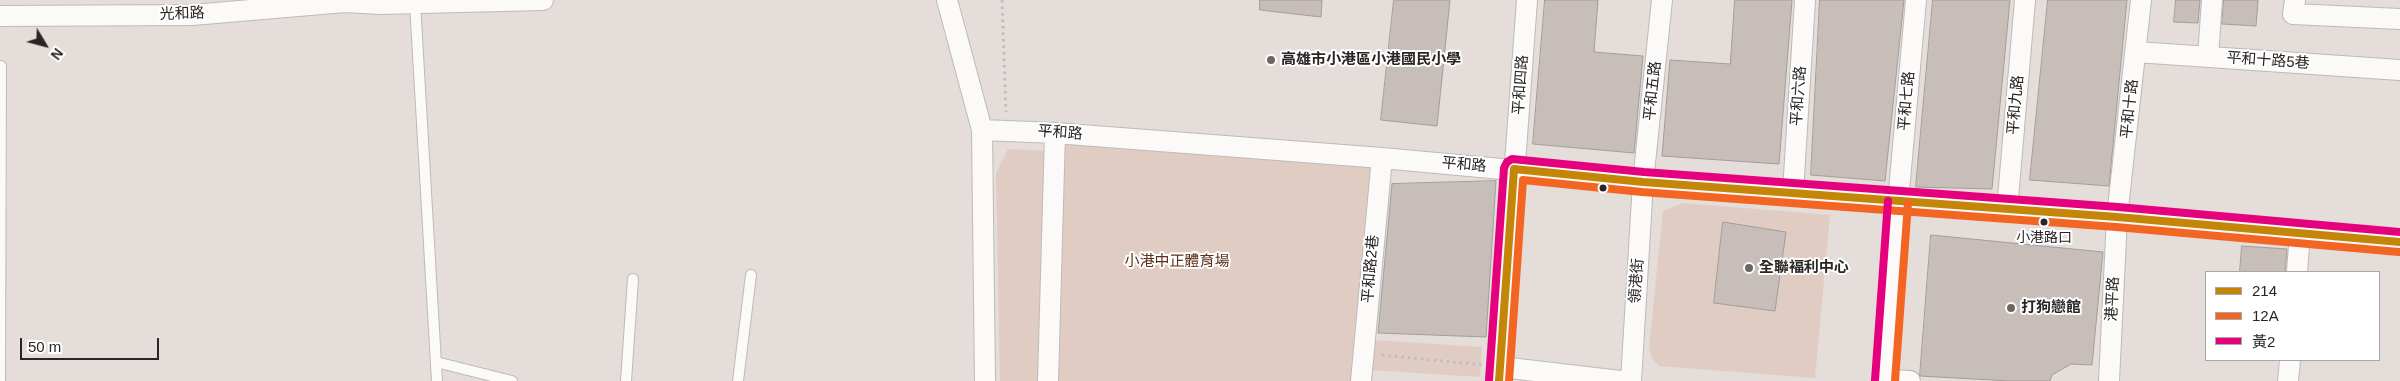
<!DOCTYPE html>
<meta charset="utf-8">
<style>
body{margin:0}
#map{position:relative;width:2400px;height:381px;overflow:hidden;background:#e4ddda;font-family:Arial,"Noto Sans TC",sans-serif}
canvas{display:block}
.legend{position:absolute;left:2205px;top:271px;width:175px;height:90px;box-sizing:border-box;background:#fff;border:1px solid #aaa8a7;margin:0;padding:6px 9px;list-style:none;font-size:15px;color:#2a2524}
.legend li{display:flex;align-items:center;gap:10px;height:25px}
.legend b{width:25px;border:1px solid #aaa8a7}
.north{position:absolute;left:20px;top:20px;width:50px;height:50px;-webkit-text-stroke:4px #fff;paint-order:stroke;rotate:127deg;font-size:14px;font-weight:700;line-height:20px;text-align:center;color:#2a2524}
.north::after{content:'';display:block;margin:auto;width:18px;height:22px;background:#2a2524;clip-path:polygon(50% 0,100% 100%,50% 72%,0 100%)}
.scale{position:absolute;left:20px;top:338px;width:139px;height:22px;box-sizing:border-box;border:2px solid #2a2524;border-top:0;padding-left:6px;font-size:15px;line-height:18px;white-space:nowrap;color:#2a2524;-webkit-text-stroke:4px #fff;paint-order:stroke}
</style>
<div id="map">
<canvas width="2400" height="381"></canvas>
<ul class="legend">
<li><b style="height:6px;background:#c48609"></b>214</li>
<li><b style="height:6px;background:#f26522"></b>12A</li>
<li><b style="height:6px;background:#e5007d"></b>黃2</li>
</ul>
<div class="north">N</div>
<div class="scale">50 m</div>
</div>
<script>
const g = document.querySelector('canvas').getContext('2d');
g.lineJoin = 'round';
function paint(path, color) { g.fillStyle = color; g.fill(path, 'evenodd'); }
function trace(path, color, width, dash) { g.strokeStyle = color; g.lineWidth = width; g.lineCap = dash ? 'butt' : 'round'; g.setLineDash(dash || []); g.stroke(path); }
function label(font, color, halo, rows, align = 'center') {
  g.font = font + ' Arial,"Noto Sans TC",sans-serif'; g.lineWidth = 4; g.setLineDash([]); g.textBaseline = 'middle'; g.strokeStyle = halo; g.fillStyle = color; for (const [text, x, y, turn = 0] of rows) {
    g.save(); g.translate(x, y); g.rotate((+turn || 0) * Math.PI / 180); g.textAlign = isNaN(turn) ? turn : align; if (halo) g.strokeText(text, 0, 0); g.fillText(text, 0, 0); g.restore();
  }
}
paint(new Path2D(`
 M1062,135L1374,158L1353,381H1053Z
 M1008,149L1048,151L1041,381H1000L996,173Z
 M1683,203L1830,215L1815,378L1659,366L1652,358L1649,348L1663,211Z
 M1372,340L1482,347L1480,377L1370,370Z`), '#e1ccc3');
const building = new Path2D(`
 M1260,0H1322L1321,17L1260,10Z
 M1394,0H1450L1437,126L1381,120Z
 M1545,0H1598L1594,52L1643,56L1634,153L1533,144Z
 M1735,0H1792L1779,164L1662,156L1670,60L1730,64Z
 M1820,0H1904L1885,181L1811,175Z
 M1933,0H2010L1992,189L1916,187Z
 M2048,0H2127L2109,186L2030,180Z
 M2176,0H2200L2198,23L2174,22Z
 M2224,0H2258L2256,26L2222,24Z
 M1496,181L1486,337L1378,333L1392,184Z
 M1723,222L1786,232L1775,311L1714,303Z
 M1931,235L2103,252L2092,365L2071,364L2052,375L2050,381H2009L1920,376Z
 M2242,246L2287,249L2285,272H2240Z`);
paint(building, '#c7beb9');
trace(building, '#a29d9b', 1);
const service = new Path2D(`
 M415,3L437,381
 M436,362L512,381
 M0,381L1,66
 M626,381L633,279
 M738,381L751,275`);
const minor = new Path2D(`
 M947,0L982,130L985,381
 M2295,0L2293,14L2400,19
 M0,16L192,15L345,2L381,4L543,0
 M2136,52L2400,70
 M2208,57L2212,0
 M982,130L1055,133L1382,158L1643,182L2117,217L2400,242
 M1793,192L1805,0
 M2007,210L2025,0
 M2297,272L2300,233
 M1501,367L1620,381
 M1886,380L1910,381
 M1048,381L1055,133
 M1361,381L1382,158
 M1499,381L1527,0
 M1631,381L1643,182L1662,0
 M1885,381L1898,202L1916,0
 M2109,381L2117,217L2141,0
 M2288,381L2290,360`);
trace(service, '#bfbab8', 12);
trace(minor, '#bfbab8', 22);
trace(new Path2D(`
 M1002,0L1006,112
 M1382,355L1483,365`), '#c0bebd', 3, [2.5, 4]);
trace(service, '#fbfaf9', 10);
trace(minor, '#fbfaf9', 20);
trace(new Path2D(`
 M1514,169L1643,182L2117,217L2400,242
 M1499,381L1514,169`), '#c48609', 8);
trace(new Path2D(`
 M1509,381L1523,180L1642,192L2116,227L2399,252
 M1895,381L1908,203`), '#f26522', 8);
trace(new Path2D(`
 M1489,380L1504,168L1507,162L1512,159L1644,172L2118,207L2400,232
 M1875,380L1888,201`), '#e5007d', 8);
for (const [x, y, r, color] of [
 [1271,60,5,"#6b6564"],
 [1603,188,4.5,"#2a2524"],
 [2044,222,4.5,"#2a2524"],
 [1749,268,5,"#6b6564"],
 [2011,308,5,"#6b6564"]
]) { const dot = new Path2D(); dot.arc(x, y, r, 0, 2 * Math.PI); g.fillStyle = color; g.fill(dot); trace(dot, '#fff', 2); }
label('14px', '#2a2524', '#fff', [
 ["小港路口",2044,238]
]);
label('15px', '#2a2524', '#fff', [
 ["光和路",182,14,-2],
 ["平和十路5巷",2268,61,4],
 ["平和四路",1521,85,-86],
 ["平和五路",1653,91,-84],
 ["平和六路",1799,96,-86],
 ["平和七路",1907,101,-85],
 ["平和九路",2016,105,-85],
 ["平和十路",2130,109,-84],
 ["平和路",1060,133,4],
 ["平和路",1464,165,5],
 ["平和路2巷",1371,269,-85],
 ["領港街",1637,281,-86],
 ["港平路",2113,299,-87]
]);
label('bold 15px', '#2a2524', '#fff', [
 ["高雄市小港區小港國民小學",1281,60],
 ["全聯褔利中心",1759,268],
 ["打狗戀館",2021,308]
], 'left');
label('15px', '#5e2f19', '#fff', [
 ["小港中正體育場",1177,262]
]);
</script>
